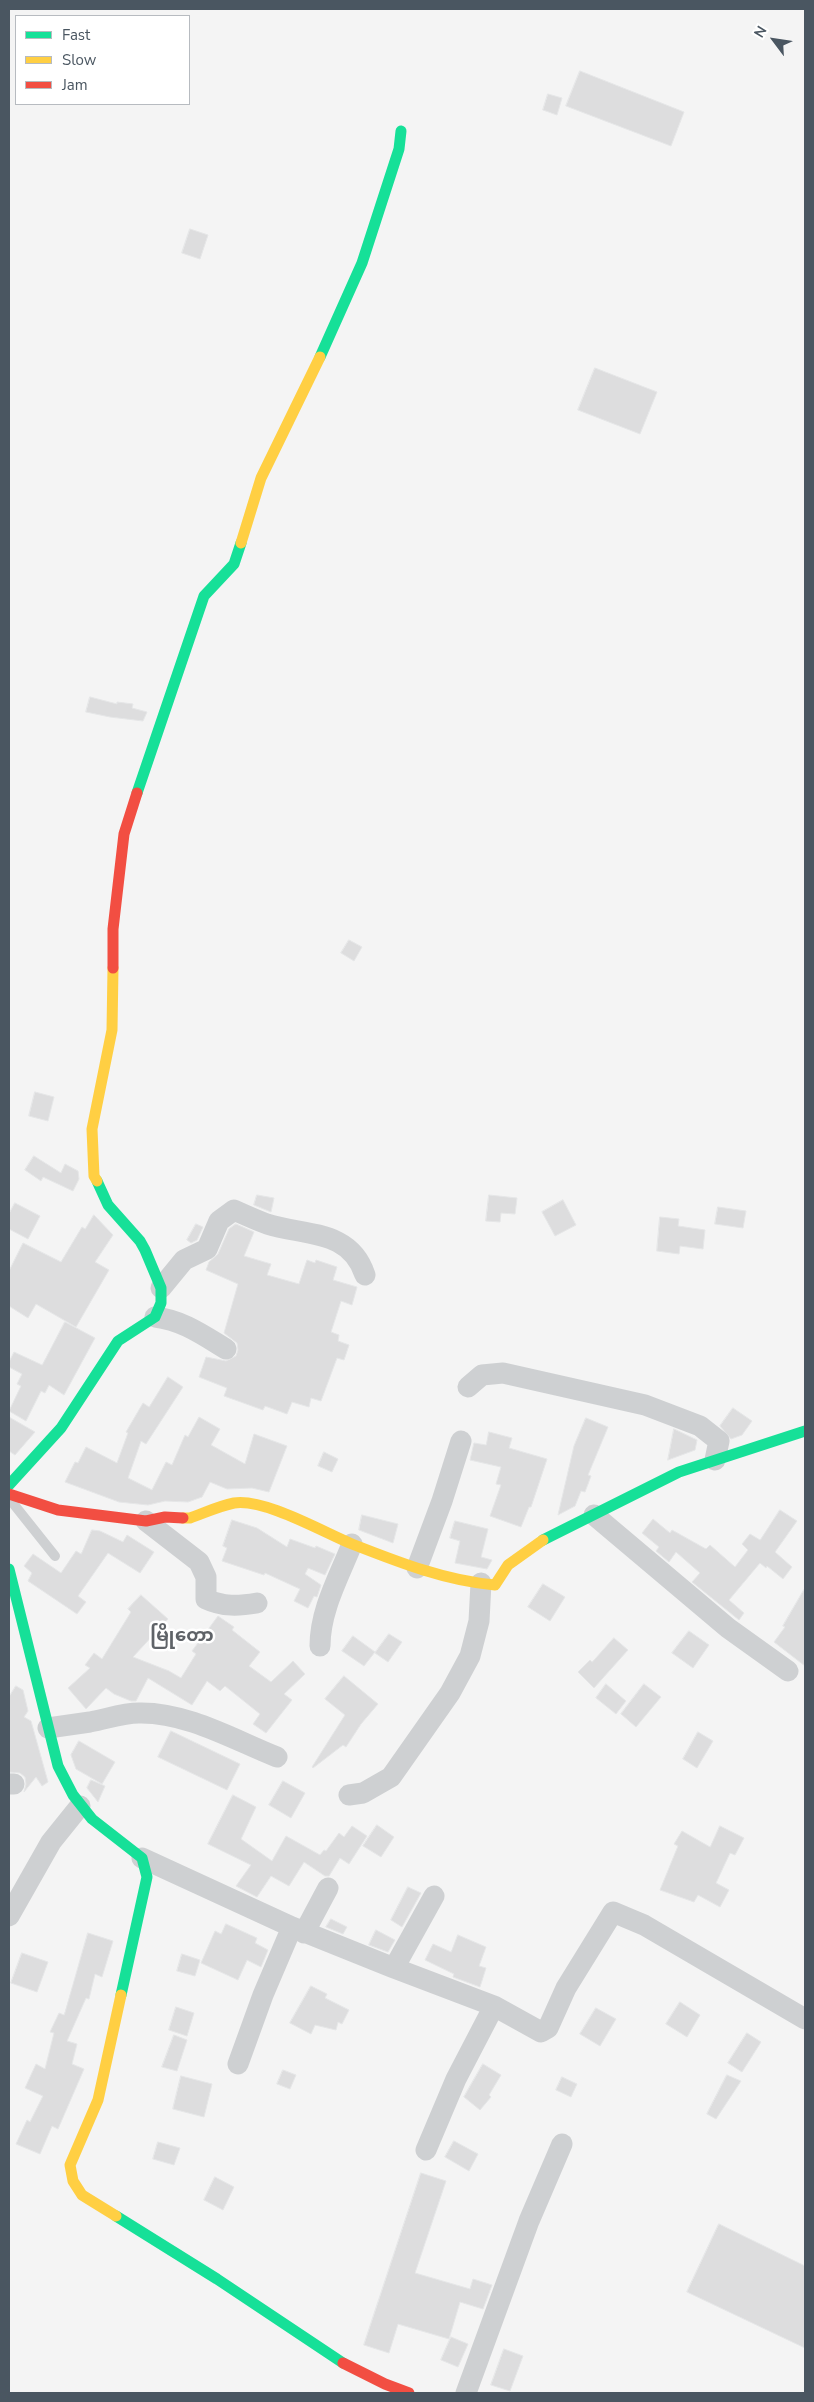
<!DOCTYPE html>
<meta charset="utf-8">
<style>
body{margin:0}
#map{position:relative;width:814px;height:2402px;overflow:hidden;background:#f4f4f4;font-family:"Nunito Sans",sans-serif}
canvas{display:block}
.frame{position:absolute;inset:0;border:10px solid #4a5661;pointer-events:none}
.legend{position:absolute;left:15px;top:15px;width:175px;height:90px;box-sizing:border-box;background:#fff;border:1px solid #b7bbc0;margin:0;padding:6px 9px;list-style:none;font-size:15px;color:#4a5661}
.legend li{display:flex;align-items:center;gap:10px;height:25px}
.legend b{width:25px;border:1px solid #b7bbc0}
.north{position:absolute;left:749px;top:15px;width:50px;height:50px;-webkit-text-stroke:4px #fff;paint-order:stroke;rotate:301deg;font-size:14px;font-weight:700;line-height:20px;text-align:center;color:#4a5661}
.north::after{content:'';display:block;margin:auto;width:18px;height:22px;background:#4a5661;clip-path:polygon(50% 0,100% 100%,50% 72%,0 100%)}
</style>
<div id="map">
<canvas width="814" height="2402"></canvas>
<div class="frame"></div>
<ul class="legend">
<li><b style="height:6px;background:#16e098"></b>Fast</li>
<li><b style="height:6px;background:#ffcf43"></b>Slow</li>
<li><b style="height:6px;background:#f24e42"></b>Jam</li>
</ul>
<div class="north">N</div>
</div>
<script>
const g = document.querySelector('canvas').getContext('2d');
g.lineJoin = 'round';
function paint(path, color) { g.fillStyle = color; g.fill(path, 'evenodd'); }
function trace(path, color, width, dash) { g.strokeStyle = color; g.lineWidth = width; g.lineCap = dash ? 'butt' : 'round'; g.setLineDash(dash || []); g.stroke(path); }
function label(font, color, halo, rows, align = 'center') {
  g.font = font + ' "Nunito Sans","Noto Sans Myanmar",sans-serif'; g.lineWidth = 5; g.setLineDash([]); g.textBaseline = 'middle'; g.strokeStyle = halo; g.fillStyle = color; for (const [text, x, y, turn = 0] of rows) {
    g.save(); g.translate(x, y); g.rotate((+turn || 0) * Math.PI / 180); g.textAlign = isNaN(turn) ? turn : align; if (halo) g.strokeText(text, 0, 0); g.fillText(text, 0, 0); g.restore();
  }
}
const building = new Path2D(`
 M580,71L684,112L671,146L566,106Z
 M548,94L562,98L557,115L543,110Z
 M190,229L208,235L200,259L182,253Z
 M595,368L657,392L640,434L578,410Z
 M90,697L117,704V702L133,704L132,708L147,712L143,721L110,717L86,712Z
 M349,940L362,947L354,961L341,953Z
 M35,1092L54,1097L48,1121L29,1116Z
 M34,1156L61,1173L65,1164L78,1171L79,1179L73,1191L43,1177L41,1181L25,1170Z
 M257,1195L274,1198L271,1212L254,1205Z
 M489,1195L517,1198L515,1214L501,1213L500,1222L486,1221Z
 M563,1200L576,1225L555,1236L542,1212Z
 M15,1203L40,1216L28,1239L9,1229V1214Z
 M718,1207L746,1211L743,1228L715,1224Z
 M94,1215L113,1235L95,1262L109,1270L76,1327L36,1304L28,1318L9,1306V1271L23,1243L61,1262L82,1227L85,1229Z
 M660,1217L679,1219L678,1226L705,1230L703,1249L680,1246L679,1254L657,1251Z
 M196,1224L203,1227L197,1240L191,1243L187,1240Z
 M236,1224L254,1232L244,1256L271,1264L267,1275L299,1284L307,1260L315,1263L316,1260L337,1267L333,1280L357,1287L352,1305L341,1301L331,1332L339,1335L338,1341L349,1345L344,1360L337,1358L321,1401L311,1398L309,1407L292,1402L287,1414L265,1406L263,1410L224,1396L227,1388L199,1377L206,1357L226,1361L236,1356L238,1350L237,1343L224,1333L238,1284L206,1270L209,1262L218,1254L229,1229Z
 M65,1322L95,1338L64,1395L49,1385L45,1393L41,1391L26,1421L9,1411L21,1386L17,1384L22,1374L9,1367V1362L14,1352L42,1365Z
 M168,1377L183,1387L146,1444L141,1441L128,1478L152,1490L166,1462L172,1465L185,1435L188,1437L199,1417L220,1429L211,1445L245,1464L254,1434L287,1446L269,1492L252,1488L227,1489L210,1482L202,1497L188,1502L165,1501L148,1505L119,1502L65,1482L75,1462L78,1463L86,1447L117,1463L128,1433L126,1432L143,1403L149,1407Z
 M733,1408L752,1421L742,1435L731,1439L720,1426Z
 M9,1417L35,1432L15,1455L9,1451Z
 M586,1418L608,1427L588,1475L591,1476L585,1492L581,1491L575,1506L558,1515L574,1446Z
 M674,1429L697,1440L695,1450L668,1460Z
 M489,1432L512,1438L509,1448L547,1459L531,1507H529L521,1527L490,1516L501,1485L496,1484L501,1467L470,1460L474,1443L486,1445Z
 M324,1452L338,1459L332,1472L318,1466Z
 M780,1510L797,1521L775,1552L792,1567L783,1579L767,1566L766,1568L760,1563L729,1600L744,1613L739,1620L692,1582L700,1573L676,1552L669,1562L656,1551L659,1547L642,1533L653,1519L670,1533L672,1530L706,1549L710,1545L735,1567L748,1550L742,1544L750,1534L760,1540Z
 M362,1515L398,1524L393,1543L359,1530Z
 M232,1520L257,1528L287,1547L290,1539L315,1548L316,1546L335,1554L325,1575L308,1568L305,1574L321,1585L317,1597L314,1596L308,1608L294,1601L300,1589L265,1573L264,1575L222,1561L227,1548L223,1546Z
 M455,1521L488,1529L481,1557L492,1560L487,1569L455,1563L460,1541L450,1538Z
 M92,1530L100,1531L123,1542L127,1535L154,1552L140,1573L108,1553L78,1596L86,1602L77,1614L28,1581L32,1573L24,1566L33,1554L61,1573L76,1551L81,1554Z
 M543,1584L565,1597L550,1621L528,1607Z
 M805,1588V1666L774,1642L785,1627L783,1626Z
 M141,1595L168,1619L133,1657L169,1671L181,1678L196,1654L192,1651L218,1616L234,1627L232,1630L260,1652L249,1666L271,1682L293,1661L305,1674L284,1694L292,1700L266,1733L253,1724L260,1714L225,1686L220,1691L207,1681L192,1705L148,1678L136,1701H131L114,1694L106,1688L86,1709L68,1688L90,1668L85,1665L94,1653L102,1659L131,1612L128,1609Z
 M689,1631L709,1645L693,1668L672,1653Z
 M389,1634L402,1642L388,1662L375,1653Z
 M353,1636L375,1652L364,1666L342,1651Z
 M614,1638L628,1650L594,1688L578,1672L590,1660L592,1662Z
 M344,1676L378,1704L361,1724L346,1747L343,1745L313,1768L312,1767L345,1715L325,1699Z
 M606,1684L626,1701L616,1714L596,1698Z
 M644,1684L661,1697L636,1727L621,1714Z
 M16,1686L23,1690L28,1711L24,1717L31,1721L48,1782L42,1786L36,1777L24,1792L26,1784L25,1777L20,1773L9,1772V1697Z
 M171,1731L240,1764L227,1790L158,1757Z
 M698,1732L713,1741L697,1768L683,1759Z
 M79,1741L115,1762L102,1784L76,1769L71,1755Z
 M91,1780L105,1786L98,1802L87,1788Z
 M283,1781L305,1793L291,1818L269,1805Z
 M233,1795L256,1807L241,1839L272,1861L286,1836L320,1855L324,1850L326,1851L339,1833L344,1837L352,1826L367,1836L349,1864L340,1858L329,1876H325L304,1862L289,1886L271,1876L257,1897L236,1886L251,1865L208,1844Z
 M377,1825L394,1837L381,1857L363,1846Z
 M720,1826L744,1838L735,1855L730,1853L716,1883L729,1890L720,1907L698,1895L694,1902L660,1890L678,1846L674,1844L682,1831L710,1847Z
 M408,1887L421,1893L402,1927L391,1920Z
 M331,1919L347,1927L343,1934L326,1927Z
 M226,1924L257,1938L255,1943L268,1950L261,1967L247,1960L238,1980L201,1963L215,1931L221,1934Z
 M376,1930L395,1940L388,1952L369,1945Z
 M88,1933L113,1941L102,1977L95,1974L89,1999L86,1998L67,2041L77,2044L72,2064L84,2069L58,2129L52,2126L40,2154L16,2144L27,2120L30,2122L43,2096L25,2088L36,2064L45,2069L54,2033L50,2032L59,2013L64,2015Z
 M458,1935L486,1947L479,1966L486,1968L480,1987L453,1977L454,1974L425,1960L433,1944L451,1952Z
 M22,1953L48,1962L37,1992L11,1983Z
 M182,1954L200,1960L195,1976L177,1971Z
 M311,1986L327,1994L325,1998L349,2010L342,2024L338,2022L336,2030L315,2025L311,2034L290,2023Z
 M680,2002L700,2015L687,2037L666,2024Z
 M176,2007L194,2013L187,2036L169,2030Z
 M596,2008L616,2019L600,2046L580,2034Z
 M747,2033L761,2042L742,2072L728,2063Z
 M174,2035L187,2040L177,2071L162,2067Z
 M483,2064L501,2075L489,2095L491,2097L480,2110L464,2097Z
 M283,2070L296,2075L290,2089L277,2084Z
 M727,2075L741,2081L716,2119L707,2114Z
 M181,2076L212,2084L204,2117L173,2109Z
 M562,2077L577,2084L571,2097L556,2090Z
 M454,2141L478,2154L469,2171L445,2157Z
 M158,2142L180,2148L174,2165L153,2159Z
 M421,2173L446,2181L415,2273L470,2289L473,2279L492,2285L483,2309L460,2302L449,2339L398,2324L389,2353L364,2345Z
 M215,2177L234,2187L223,2210L204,2200Z
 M719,2224L805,2266V2348L687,2292Z
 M451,2337L468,2344L458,2367L441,2360Z
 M504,2349L523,2356L510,2391L491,2385Z`);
paint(building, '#ddddde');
trace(building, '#e5e6e7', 1);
trace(new Path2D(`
 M12,1502L55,1556`), '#ced0d2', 10);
trace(new Path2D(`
 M161,1288L184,1260L207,1249L219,1221L234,1210C245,1215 256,1220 267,1224C305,1236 350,1229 365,1275
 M155,1317C182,1320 203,1335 226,1349
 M468,1387L482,1375L503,1373L645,1405L700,1426L719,1441L715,1460
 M594,1515L728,1628L788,1671
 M146,1521L199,1562L206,1577V1599C223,1607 239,1606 257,1603
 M417,1568L442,1501L461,1441
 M320,1646C320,1610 339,1577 352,1544
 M48,1728C62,1726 76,1724 90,1722C107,1719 122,1713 139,1713C187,1712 234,1740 277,1757
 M9,1784H14
 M349,1795L363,1793L391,1777L450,1693L470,1656L479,1621L481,1583
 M142,1858L292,1927L394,1968
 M434,1896L394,1968L494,2006L541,2032L548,2028L566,1988L613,1912L644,1925L805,2019
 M9,1916L51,1842L80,1806
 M304,1933L328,1888
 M238,2064L263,1995L292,1927
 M426,2150L456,2079L494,2006
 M466,2393L529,2221L562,2144`), '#ced0d2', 21);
trace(new Path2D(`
 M320,357L362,263L399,149L401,131
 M137,793L204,596L234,564L241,543
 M9,1485L61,1428L118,1341L155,1317L161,1303V1288L145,1250L140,1241L108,1205L97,1181
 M543,1540L679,1472L805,1431
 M9,1569L58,1766L73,1795L92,1819L142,1858L147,1877L121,1995
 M116,2216L217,2279L343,2363`), '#16e098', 11);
trace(new Path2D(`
 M241,543L261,478L320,357
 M97,1181L94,1176L92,1129L112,1030L113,968
 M183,1518H190C204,1513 219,1506 234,1503C264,1498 323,1532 352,1544C398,1562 446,1581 495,1585L508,1565L543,1540
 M116,2216L82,2195L73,2181L70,2165L98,2100L121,1995`), '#ffcf43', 11);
trace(new Path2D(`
 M113,968V929L124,834L137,793
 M9,1494L58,1510L146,1521L165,1517L183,1518
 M343,2363L385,2384L409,2393`), '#f24e42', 11);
label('bold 18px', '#5f6368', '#fff', [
 ["မြိုတော",182,1637]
]);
</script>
